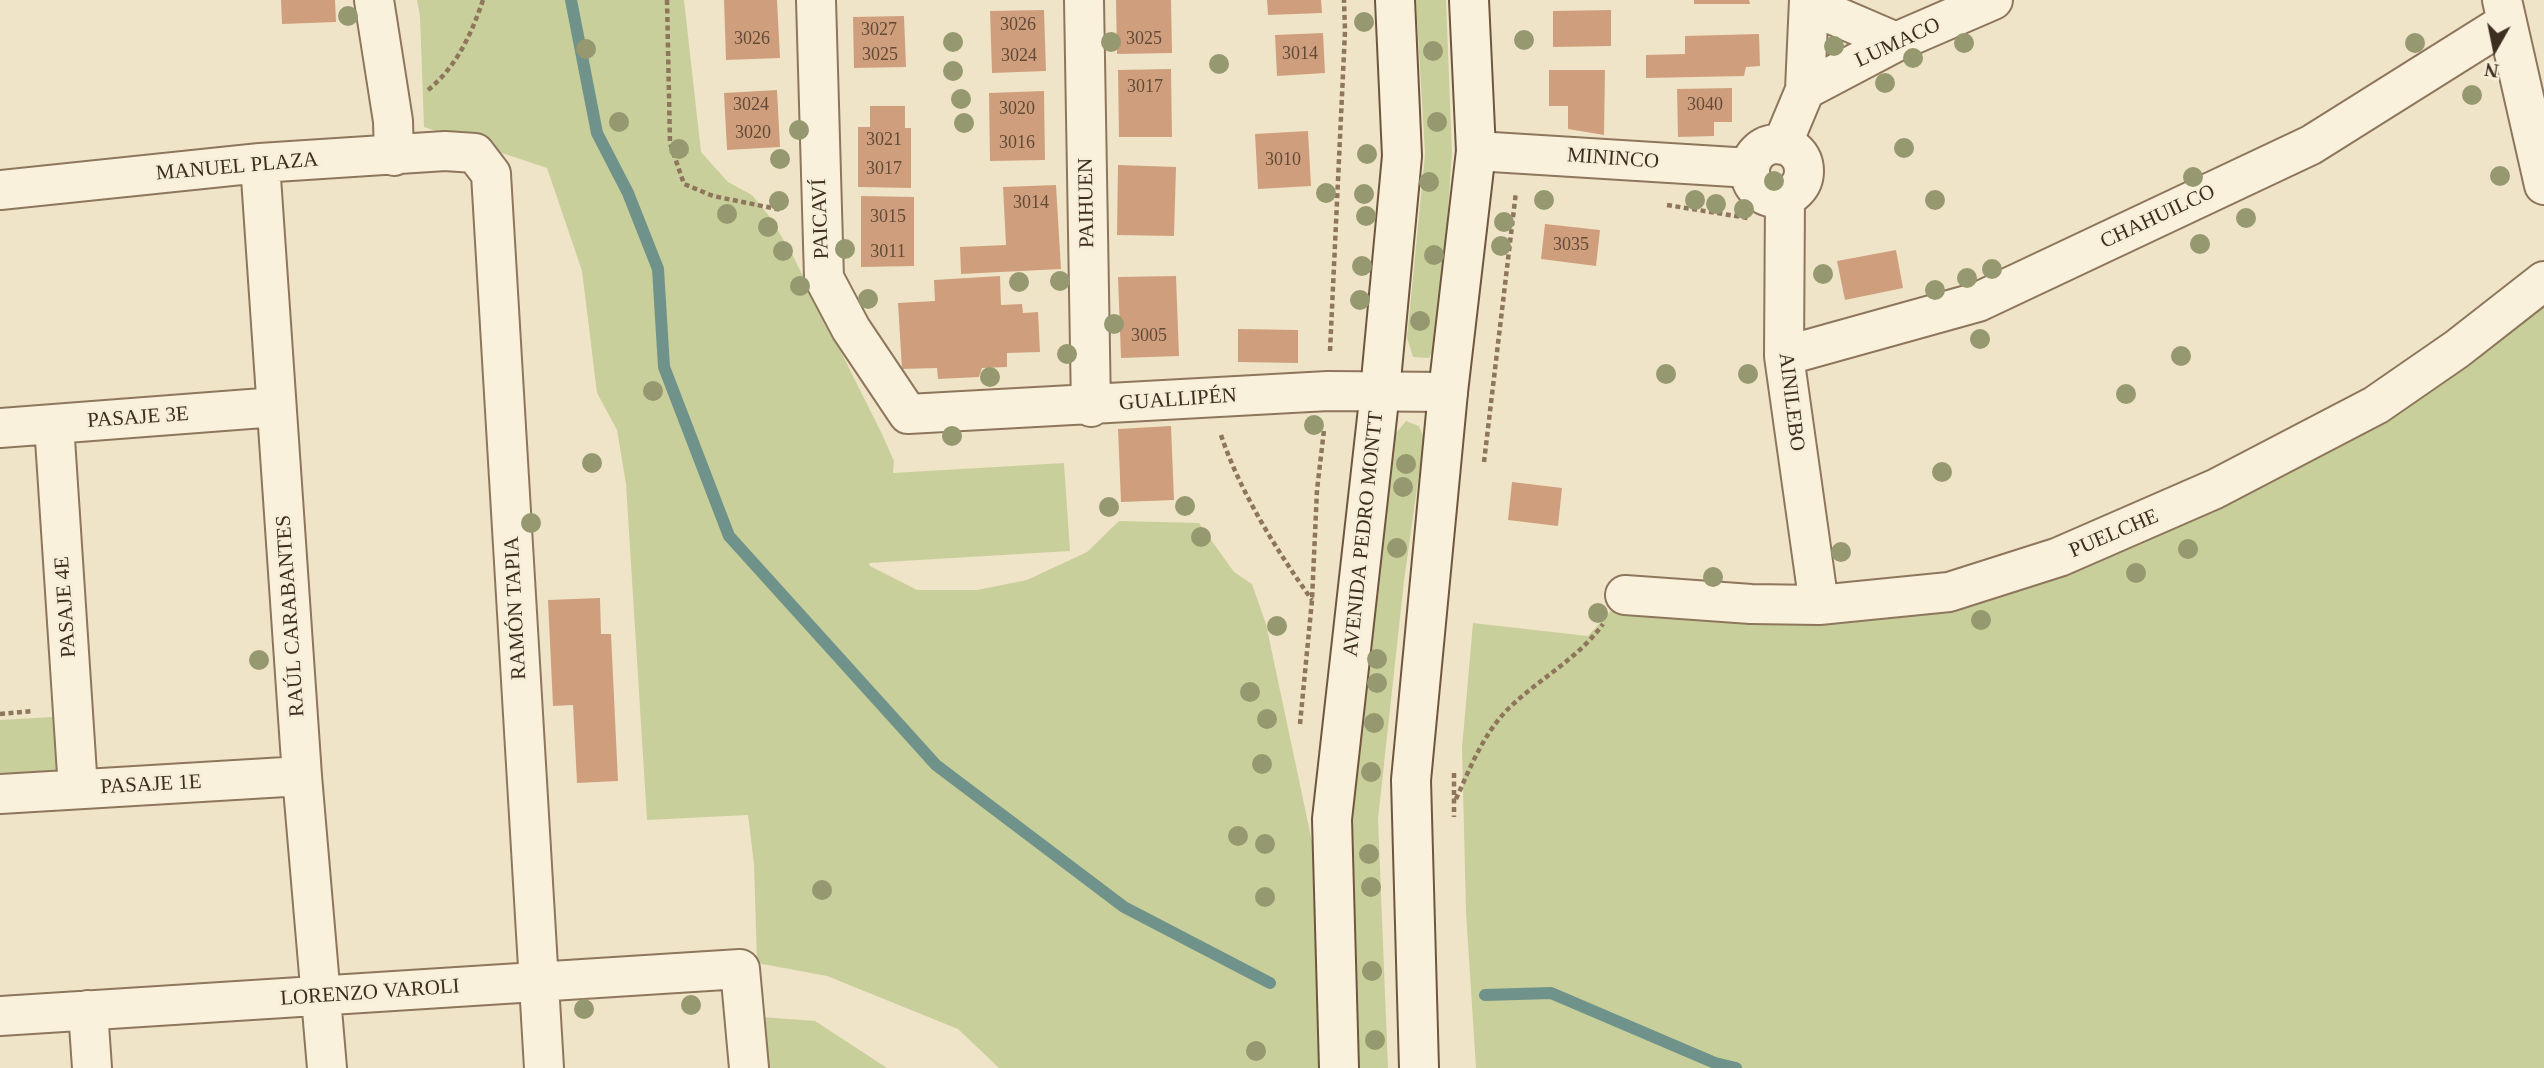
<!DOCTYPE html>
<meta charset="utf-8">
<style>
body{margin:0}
#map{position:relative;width:2544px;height:1068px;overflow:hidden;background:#f0e4c8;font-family:Georgia,serif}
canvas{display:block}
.north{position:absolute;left:2460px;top:14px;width:70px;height:70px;-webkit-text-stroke:5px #f7eed8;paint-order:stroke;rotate:189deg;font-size:19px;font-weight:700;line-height:28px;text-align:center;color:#3d2e20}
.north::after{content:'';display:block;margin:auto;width:24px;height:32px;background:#3d2e20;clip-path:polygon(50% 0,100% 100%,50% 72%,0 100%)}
</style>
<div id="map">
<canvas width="2544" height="1068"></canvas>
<div class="north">N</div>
</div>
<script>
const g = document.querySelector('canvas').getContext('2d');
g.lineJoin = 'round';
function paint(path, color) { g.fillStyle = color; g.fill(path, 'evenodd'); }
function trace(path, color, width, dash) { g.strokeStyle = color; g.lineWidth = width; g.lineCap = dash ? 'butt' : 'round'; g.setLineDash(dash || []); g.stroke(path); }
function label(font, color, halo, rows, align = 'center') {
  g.font = font + ' Georgia,serif'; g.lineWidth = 5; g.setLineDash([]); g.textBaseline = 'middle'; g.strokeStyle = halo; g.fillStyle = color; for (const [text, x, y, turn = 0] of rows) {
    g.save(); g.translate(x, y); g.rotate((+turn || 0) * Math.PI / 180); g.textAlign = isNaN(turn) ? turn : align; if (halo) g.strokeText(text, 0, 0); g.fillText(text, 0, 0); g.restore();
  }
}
paint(new Path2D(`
 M417,0H684L701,152L728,182L752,195L770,217L793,256L882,434L894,461L893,473L1064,463L1070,551L869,563L870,566L917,590H977L1027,580L1087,552L1119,521L1199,523L1234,572L1252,584L1266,624L1325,903L1335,1068H999L958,1029L827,976L757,963L754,864L748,815L647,820L626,484L617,430L597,393L582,271L547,168L424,127L420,16Z
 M1416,0H1446L1452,153L1439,339L1429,358L1413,357L1407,338L1425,154Z
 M2544,281V1068H1476L1466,912L1462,748L1473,623L1588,636L1625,595L1949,592L2215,489Z
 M1406,421L1419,426L1424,438L1404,581L1378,819L1388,1068H1359L1351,750L1396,433Z
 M53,717L59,777L0,782V720Z
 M762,1017L815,1021L887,1068H767Z`), '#c9cf9b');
trace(new Path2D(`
 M571,0L597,133L628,193L658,269L664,367L729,536L936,765L1124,907L1270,983
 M1485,995L1551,993L1715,1063L1736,1068`), '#6f938a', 12);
paint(new Path2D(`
 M281,0H335L336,22L282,24Z
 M724,0H777L780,58L726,60Z
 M1116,0H1171L1172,53L1117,54Z
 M1267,0H1321L1322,13L1268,15Z
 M1694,0H1749L1750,4H1694Z
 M1044,10L1046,71L992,73L990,11Z
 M1611,10V46L1553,47V11Z
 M904,16L906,67L854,68L853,17Z
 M1323,33L1325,73L1277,76L1275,35Z
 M1759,34L1760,66L1746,67L1744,76L1646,78V55L1685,54V36Z
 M1171,69L1172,137H1119L1118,70Z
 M1549,70H1605L1604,135L1568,129V106H1549Z
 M1732,88V122H1714V136L1678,137L1677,89Z
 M777,90L780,147L727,150L724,93Z
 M1044,91L1045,160L990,161L989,93Z
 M870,106H905V128H911V188L858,187V127H870Z
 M1308,131L1311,186L1258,189L1255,134Z
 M1118,165L1176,167L1174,236L1117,235Z
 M1056,185L1061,269L961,274L960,247L1006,245L1003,187Z
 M861,196L914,197V266L861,267Z
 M1545,224L1600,230L1596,266L1541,259Z
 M1896,250L1903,288L1845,300L1837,261Z
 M1000,276L1001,305L1022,304L1023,313L1038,312L1040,352L1007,353V367L982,368L979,377L938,379L937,368L902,369L898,303L935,301L934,280Z
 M1176,276L1179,356L1121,358L1118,277Z
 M1238,329L1298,330V363L1238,362Z
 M1171,426L1174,500L1121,502L1118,429Z
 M1512,482L1562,488L1558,526L1508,520Z
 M600,598L601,634H611L618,781L577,783L573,705L553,706L548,600Z`), '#cf9f7d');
const street = new Path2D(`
 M374,0L393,121L394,156
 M816,0L824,278L851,329L908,414L1328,391L1448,392
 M1084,0L1091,407
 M2502,0L2544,185
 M1810,5L1896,42
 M1805,90L1896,42L1993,0
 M1750 171a27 27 0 1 1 54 0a27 27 0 1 1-54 0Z
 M1782,145L1805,90L1809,0
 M1476,151L1750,168
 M260,163L302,776L327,1068
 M0,190L260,163L445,151L475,153L491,174L544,1068
 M1785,198L1784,356L1819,605
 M1784,356L1978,302L2311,145L2507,22
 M54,424L78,789
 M0,428L276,407
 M1625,595L1751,604L1819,605L1949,592L2059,557L2215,489L2376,405L2457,349L2544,281
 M0,794L302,776
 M88,1010L92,1068
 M0,1016L740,969L749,1068`);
const secondary = new Path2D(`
 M1339,1068L1332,819L1380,391L1402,156L1395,0
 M1419,1068L1411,780L1448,392L1476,151L1469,0`);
trace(street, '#8d765c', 42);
trace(secondary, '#6f573f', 42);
trace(new Path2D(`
 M667,0L670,143L684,184L713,196L782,210
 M428,90C457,66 471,35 483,0
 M1667,205L1748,218
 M1330,351L1345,31L1344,0
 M1221,435C1240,492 1277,551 1312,600
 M1484,462L1516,192
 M0,714L33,711
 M1300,724L1312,600L1317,490L1324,430
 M1454,773V817
 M1456,799C1470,768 1483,735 1507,710C1538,679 1577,660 1603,624`), '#8d765c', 4.5, [5, 3.5]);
trace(street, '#faf1dc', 38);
trace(secondary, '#faf1dc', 38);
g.fillStyle = '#96986f';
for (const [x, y] of [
 [348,16],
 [1364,22],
 [1524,40],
 [953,42],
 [1111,42],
 [1964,43],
 [2415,43],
 [1834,46],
 [586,49],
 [1433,51],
 [1913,58],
 [1219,64],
 [953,71],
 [1885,83],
 [2472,95],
 [961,99],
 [619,122],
 [1437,122],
 [964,123],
 [799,130],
 [1904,148],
 [679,149],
 [1367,154],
 [780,159],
 [2500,176],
 [2193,177],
 [1774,181],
 [1429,182],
 [1326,193],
 [1364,194],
 [1544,200],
 [1695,200],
 [1935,200],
 [779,201],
 [1716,204],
 [1744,209],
 [727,214],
 [1366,216],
 [2246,218],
 [1504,222],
 [768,227],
 [2200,244],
 [1501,246],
 [845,249],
 [783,251],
 [1434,255],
 [1362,266],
 [1992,269],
 [1823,274],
 [1967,278],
 [1060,281],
 [1019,282],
 [800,286],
 [1935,290],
 [868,299],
 [1360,300],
 [1420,321],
 [1114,324],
 [1980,339],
 [1067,354],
 [2181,356],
 [1666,374],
 [1748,374],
 [990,377],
 [653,391],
 [2126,394],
 [1314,425],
 [952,436],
 [592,463],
 [1406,464],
 [1942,472],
 [1403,487],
 [1185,506],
 [1109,507],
 [531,523],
 [1201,537],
 [1397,548],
 [2188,549],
 [1841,552],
 [2136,573],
 [1713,577],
 [1598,613],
 [1981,620],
 [1277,626],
 [1377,659],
 [259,660],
 [1377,683],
 [1250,692],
 [1267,719],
 [1374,723],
 [1262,764],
 [1371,772],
 [1238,836],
 [1265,844],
 [1369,854],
 [1371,887],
 [822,890],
 [1265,897],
 [1372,971],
 [691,1005],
 [584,1009],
 [1375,1040],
 [1256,1051]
]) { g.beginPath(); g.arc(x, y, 10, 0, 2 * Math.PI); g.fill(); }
label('18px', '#624a37', null, [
 ["3026",1018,25],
 ["3027",879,30],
 ["3026",752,39],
 ["3025",1144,39],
 ["3014",1300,54],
 ["3025",880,55],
 ["3024",1019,56],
 ["3017",1145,87],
 ["3024",751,105],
 ["3040",1705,105],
 ["3020",1017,109],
 ["3020",753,133],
 ["3021",884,140],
 ["3016",1017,143],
 ["3010",1283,160],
 ["3017",884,169],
 ["3014",1031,203],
 ["3015",888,217],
 ["3035",1571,245],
 ["3011",888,252],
 ["3005",1149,336]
]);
label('21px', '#3d2e20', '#f7eed8', [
 ["LUMACO",1898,43,-25],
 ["MININCO",1613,159,4],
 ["MANUEL PLAZA",237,167,-5],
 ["PAIHUEN",1087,203,-91],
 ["CHAHUILCO",2158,217,-25],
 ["PAICAVÍ",821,219,-92],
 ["GUALLIPÉN",1178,400,-4],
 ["AINILEBO",1791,402,83],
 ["PASAJE 3E",138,418,-4],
 ["AVENIDA PEDRO MONTT",1364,534,-84],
 ["PUELCHE",2114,534,-23],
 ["PASAJE 4E",66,607,-94],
 ["RAMÓN TAPIA",516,608,-93],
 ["RAÚL CARABANTES",291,616,-94],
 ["PASAJE 1E",151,785,-3],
 ["LORENZO VAROLI",370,993,-4]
]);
</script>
